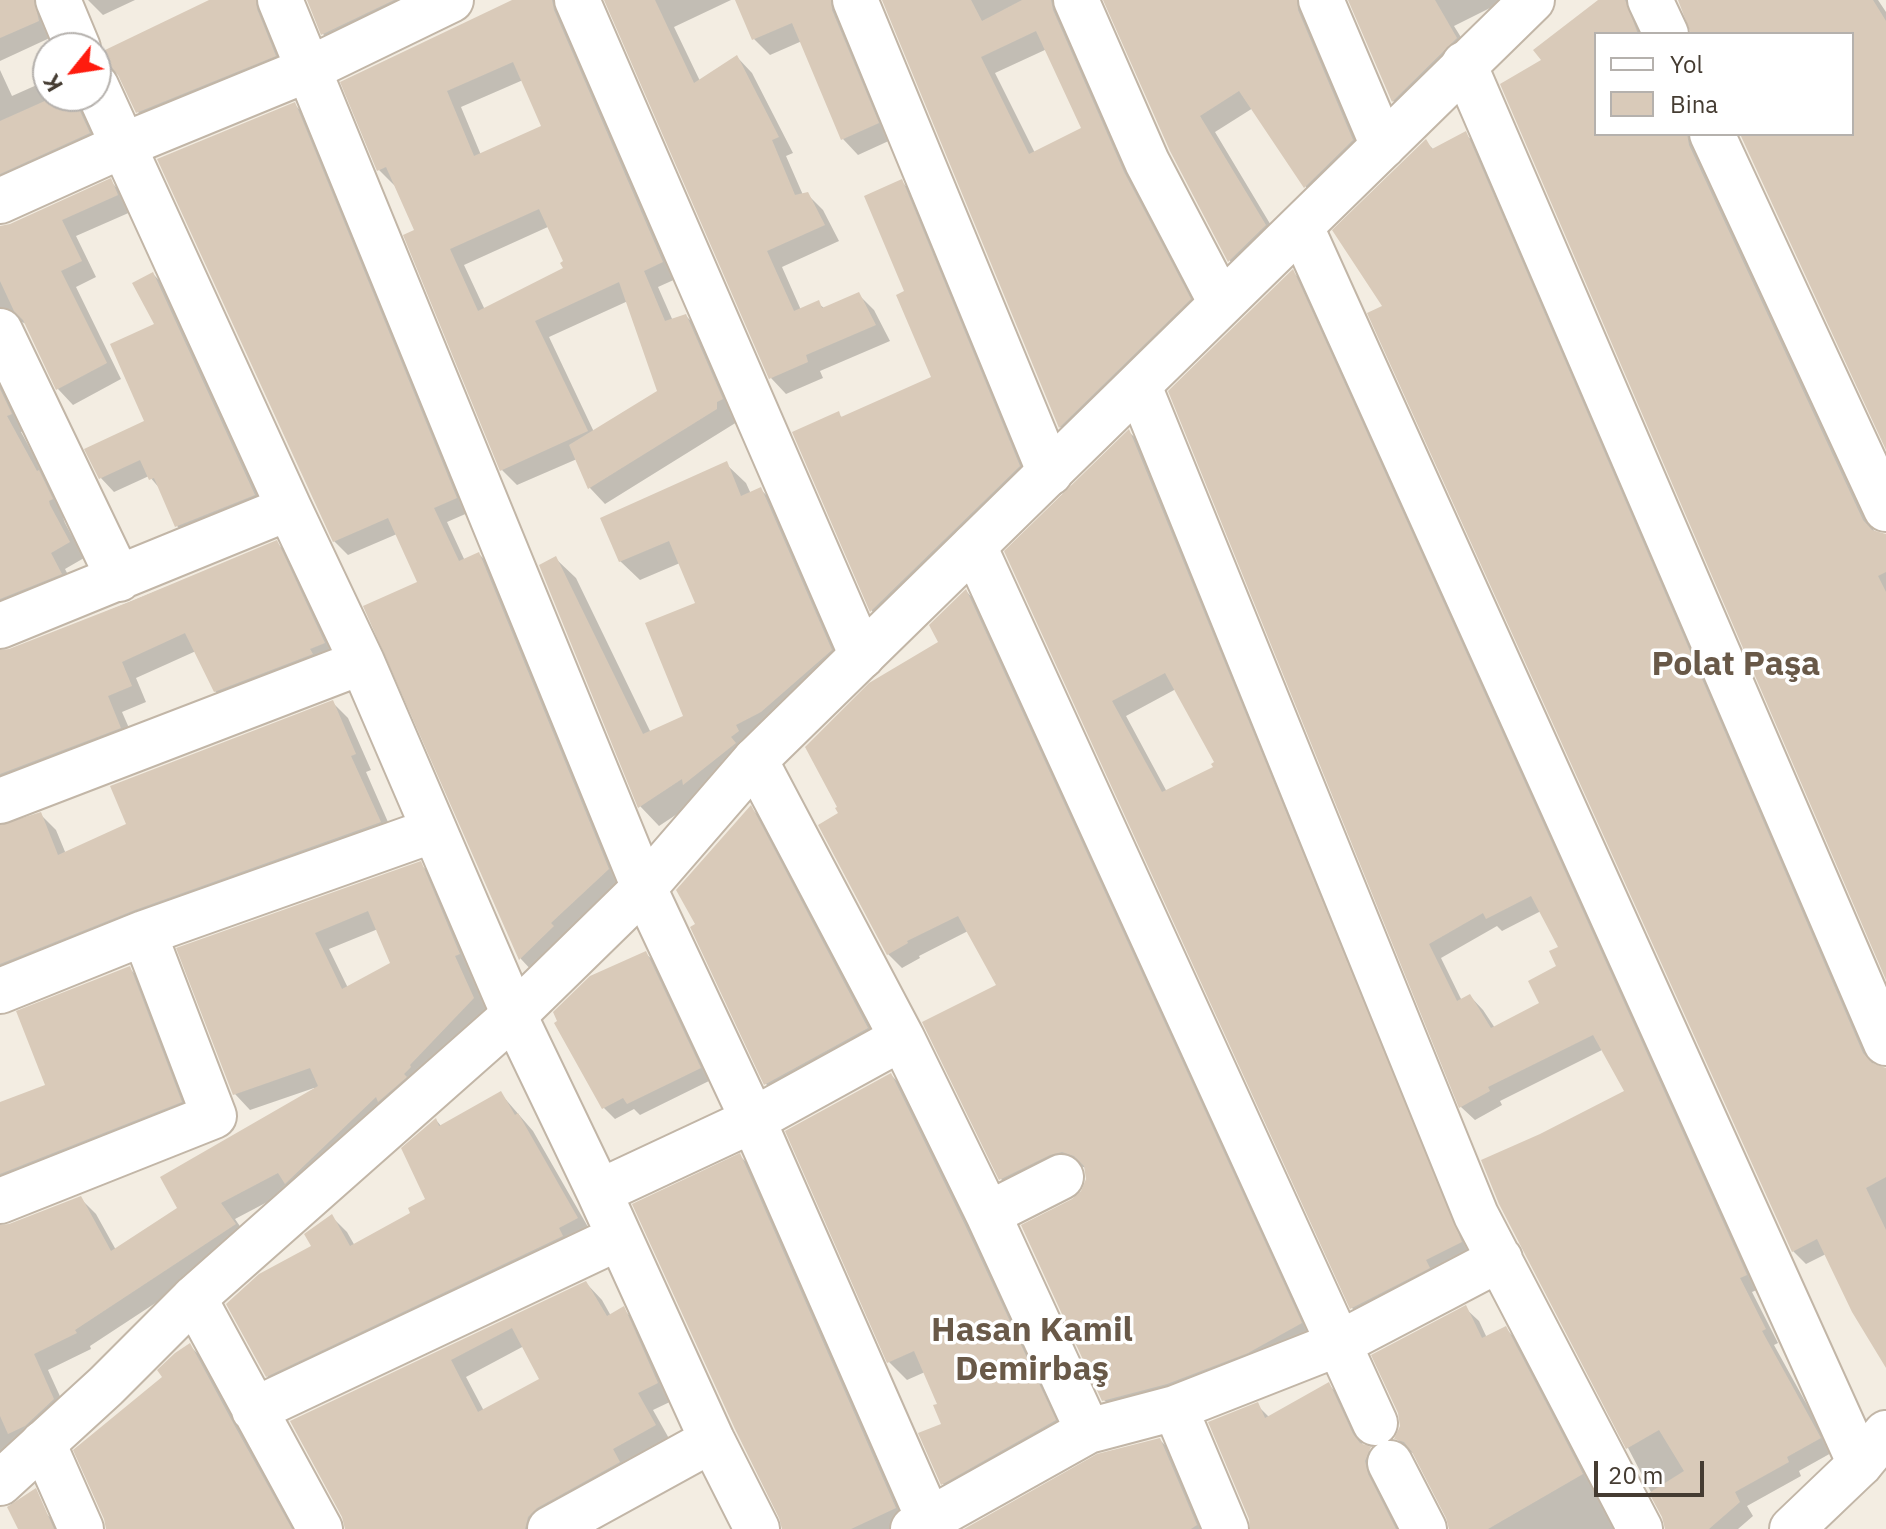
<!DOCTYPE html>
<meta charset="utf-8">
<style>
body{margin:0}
#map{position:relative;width:1886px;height:1529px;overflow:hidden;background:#f3ede2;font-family:"IBM Plex Sans",sans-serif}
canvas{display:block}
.legend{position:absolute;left:1594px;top:32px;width:260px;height:104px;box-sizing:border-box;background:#fff;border:2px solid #b5b1ad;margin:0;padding:10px 14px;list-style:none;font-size:24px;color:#453c32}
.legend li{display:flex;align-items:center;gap:16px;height:40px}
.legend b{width:40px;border:2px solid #b5b1ad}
.north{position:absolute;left:32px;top:32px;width:80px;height:80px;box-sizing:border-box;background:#fff;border:2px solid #b5b1ad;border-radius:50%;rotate:240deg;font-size:22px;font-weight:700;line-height:32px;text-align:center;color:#453c32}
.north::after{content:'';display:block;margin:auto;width:28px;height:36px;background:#ff1b0e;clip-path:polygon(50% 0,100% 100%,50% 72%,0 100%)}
.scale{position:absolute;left:1594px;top:1461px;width:110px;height:36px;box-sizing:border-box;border:4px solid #453c32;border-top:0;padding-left:10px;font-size:24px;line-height:28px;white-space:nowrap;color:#453c32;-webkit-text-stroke:6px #fff;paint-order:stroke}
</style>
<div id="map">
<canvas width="1886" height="1529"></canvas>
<ul class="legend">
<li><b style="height:10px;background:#fff"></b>Yol</li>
<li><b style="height:22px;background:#d9cab9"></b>Bina</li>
</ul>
<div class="north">K</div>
<div class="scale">20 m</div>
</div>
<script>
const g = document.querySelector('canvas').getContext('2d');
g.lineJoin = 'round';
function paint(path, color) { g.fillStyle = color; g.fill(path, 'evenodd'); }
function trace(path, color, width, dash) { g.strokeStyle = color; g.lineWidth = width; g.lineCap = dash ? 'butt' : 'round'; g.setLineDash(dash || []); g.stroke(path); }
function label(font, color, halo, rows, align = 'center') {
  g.font = font + ' "IBM Plex Sans",sans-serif'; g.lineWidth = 7; g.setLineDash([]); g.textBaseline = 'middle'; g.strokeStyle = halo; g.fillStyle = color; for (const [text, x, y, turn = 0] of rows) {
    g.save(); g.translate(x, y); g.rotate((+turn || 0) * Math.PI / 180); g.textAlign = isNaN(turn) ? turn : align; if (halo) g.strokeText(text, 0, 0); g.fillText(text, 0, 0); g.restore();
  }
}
paint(new Path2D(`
 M0,0H54V36L0,61Z
 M88,0H135L103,15Z
 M211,0H277L290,72L153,128L138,112L122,78L101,61Z
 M309,0H441L339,50L323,34Z
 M517,0H574L678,278L658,287L673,321L686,316L702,332L738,415L733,417L737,422L605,504L590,488L577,459L517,485L502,470L417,230L395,186L379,170ZM523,80L544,127L481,155L461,107ZM550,226L566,262V269L485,310L464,265ZM628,301L659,392L594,432L549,337Z
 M606,0H731L674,27L700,81L737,57L752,73L793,153L786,156L803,195L807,194L823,210L839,241L782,267L801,310L818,303L825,309L859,295L874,310L890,341L820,371L823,378L786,394L771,378Z
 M738,0H851L893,139L858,155L843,139L802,41L770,55L754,39Z
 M884,0H1073L1205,316L1076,442L1060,427ZM1047,49L1083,129L1035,153L995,73Z
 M1105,0H1317L1368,156L1321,202L1306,187L1253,108L1215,132L1281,242L1245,277L1230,261L1171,150Z
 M1350,0H1506L1454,26L1472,55L1409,117L1393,101Z
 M1602,0H1642L1644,34H1596V134H1703L1701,159L1875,533L1886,536V975L1544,60Z
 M1680,0H1878L1886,12V445L1742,134H1852V34H1692Z
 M0,70L12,96L48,80V96H88L104,149L0,198Z
 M294,104L308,118L470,512L447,522L465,561L479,554L493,568L622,883L534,973L521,959L366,607L419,583L397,534L348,555L334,541Z
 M1465,134L1478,146L1875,1067L1886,1069V1349L1826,1254L1806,1264L1793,1251L1385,306L1426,142L1434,150Z
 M110,181L126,197L133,211L76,236L96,277L76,287L121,379L73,405L58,389L26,324L20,321L6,323L0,329V228L10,226Z
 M901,181L916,196L1034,481L886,626L872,611L795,433L838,414L843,418L934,378L906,292Z
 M1293,272L1306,285L1759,1289L1752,1292L1778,1343L1774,1345L1833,1452L1799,1471L1801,1476L1747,1506L1753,1516L1738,1529H1667L1664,1517L1501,1204L1541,1135L1626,1091L1604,1049L1500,1101L1502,1105L1475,1120L1461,1107ZM1541,911L1560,948L1559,967L1542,1004L1495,1028L1483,1010L1470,996L1462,1001L1441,958L1497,926L1502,931Z
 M153,274L167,288L268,509L191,540L177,526L161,490L149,476L114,492L100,477L146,422L157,325Z
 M0,375L26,430L21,432L67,515L63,517L65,523L84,558L65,569L76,590L0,623Z
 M1129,432L1144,446L1475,1257L1367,1323L1352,1308L1006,552ZM1176,689L1217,763L1216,767L1167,792L1126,716Z
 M726,464L746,483L751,494L761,490L781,509L850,670L700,799L659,826L640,806L556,559L576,578L651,733L686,717L698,604L680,563L640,580L620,561Z
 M276,542L292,558L340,659L231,707L215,691L196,651L136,678L146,702L122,712L136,744L0,798V652L10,651Z
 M966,591L979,605L1314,1338L1118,1414L1104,1400L1073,1201L1083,1192L1088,1179L1086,1168L1077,1165L1015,1193L1001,1179L924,1023L998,986L968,931L919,956L920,958L902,968L888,954L840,813L941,643Z
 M332,702L348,718L371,770L366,772L395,838L0,988V827L40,814L56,830L66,854L129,825Z
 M751,808L766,823L883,1044L782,1100L766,1084L693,928L698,925Z
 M420,864L436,879L475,970L470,972L489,1015L292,1189L235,1219L250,1241L90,1346L91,1349L48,1370L69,1416L0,1460V1227L9,1226L80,1198L96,1214L116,1250L180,1208L315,1090L314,1088L250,1110L235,1094L179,949ZM378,929L392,964L348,988L329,949Z
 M645,953L657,964L711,1080L640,1115L634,1109L615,1119L604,1108L557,1024L591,977Z
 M129,968L145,984L196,1118L0,1198V1104L48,1086Z
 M891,1075L909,1093L1072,1439L960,1501L943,1484V1425L940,1405L925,1372L907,1380L889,1362L788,1132Z
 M501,1094L533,1131L592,1234L282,1391L267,1376L314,1247L332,1217L347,1232L355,1246L413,1214L427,1199L436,1120L442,1127Z
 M740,1156L758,1174L914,1529H784Z
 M586,1283L602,1300L611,1316L623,1309L640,1326L674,1400L653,1410L671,1442L549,1529H347L344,1516L292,1422ZM524,1346L542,1380L484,1411L466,1377Z
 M1465,1308L1479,1321L1487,1338L1506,1329L1519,1342L1617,1529H1450L1448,1517L1416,1454L1410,1452L1396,1438Z
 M190,1346L206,1362L297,1529H107L164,1377Z
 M1328,1384L1342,1398L1364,1447L1384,1463L1401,1529H1252L1257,1405L1270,1418Z
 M1160,1440L1178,1458L1208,1529H968Z
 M45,1512L61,1529H19Z`), '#0003');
paint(new Path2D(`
 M0,0H34L39,21L0,38Z
 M209,0H256L257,9L276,56L136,113L118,75L110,65L99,61L103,51Z
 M307,0H394L321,35Z
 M512,0H552L554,10L663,262L644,271L665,321L686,314L723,399L717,402V409L588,489L569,445L657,391L619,282L535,321L588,431L500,471L403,235L414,230L386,167L377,171L340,82ZM513,62L541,126L474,156L447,91ZM539,209L563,261L560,263L563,268L478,311L450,249Z
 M604,0H655L694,83L737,55L779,137L772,140L795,195L808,192L825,225L767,251L794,311L819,300L822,308L859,292L876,325L806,355L808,362L769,379Z
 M735,0H831L832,10L879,123L841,140L792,23L752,40Z
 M882,0H971L982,21L1022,0H1051L1053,10L1124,172L1191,299L1059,428ZM1036,31L1081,128L1029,154L981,57Z
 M1103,0H1297L1298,10L1353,140L1304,188L1239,91L1200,116L1266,225L1228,262L1170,151Z
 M1348,0H1435L1457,38L1392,102Z
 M1598,0H1625L1638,34H1596V134H1687L1689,145L1863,520L1872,530L1886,534V572L1878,576L1886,592V980L1500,84L1541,60L1533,50Z
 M1678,0H1873L1886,21V450L1740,134H1852V34H1691Z
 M56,96H73L90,133L0,174V121Z
 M295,102L457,498L434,508L459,561L479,552L609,869L551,923L554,926L519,960L363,606L417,582L388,518L333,542L157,159Z
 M1466,131L1863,1053L1872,1063L1886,1068V1177L1866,1188L1886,1230V1368L1852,1312L1817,1239L1792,1252L1367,313L1382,306L1332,230L1426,139L1432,149Z
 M111,178L118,195L62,220L82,261L61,271L107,363L56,390L23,320L14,311L0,281V226L10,224Z
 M902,179L1020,466L870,612L792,432L839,411L841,417L931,377L896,295L904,291L864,196Z
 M1293,269L1747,1275L1740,1278L1766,1329L1762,1331L1821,1438L1787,1457L1789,1462L1735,1492L1740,1502L1709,1529H1665L1662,1517L1649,1493L1684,1471L1659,1430L1626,1449L1499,1204L1481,1160L1540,1134L1624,1091L1593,1035L1488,1087L1490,1091L1459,1108L1168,391ZM1531,896L1558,947L1549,951L1556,966L1528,981L1539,1003L1491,1028L1470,994L1457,1001L1429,944L1483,913L1486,919Z
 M153,272L255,495L175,527L154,478L149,480L140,460L99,479L84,449L144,421L110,344L154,324L132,283Z
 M0,389L12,414L7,416L37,471L39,470L53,499L49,501L50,505L70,542L51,553L62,574L0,599Z
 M1129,429L1462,1242L1426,1260L1430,1268L1350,1309L1004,551ZM1165,673L1214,762L1211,764L1213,767L1162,792L1112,701Z
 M727,461L741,496L761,487L832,650L761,712L736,725L739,731L731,737L736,743L683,785L682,779L638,808L539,565L556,556L643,734L683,716L645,623L695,603L669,541L619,562L600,518Z
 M277,540L325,643L310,649L313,654L214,692L185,633L122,662L132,686L108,696L121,728L0,774V650L9,649L129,602Z
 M966,589L1302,1323L1248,1353L1167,1384L1102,1401L1021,1225L1072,1199L1081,1191L1086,1179L1084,1166L1074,1156L1062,1152L1050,1155L999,1180L922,1022L996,985L958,916L907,941L908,943L887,955L818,825L838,813L835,808L837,807L805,747L869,683L938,642L929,625Z
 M333,700L356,754L351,756L381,822L135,910L0,964V825L41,812L58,855L126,824L110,786Z
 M751,805L868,1028L764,1085L690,927L695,924L676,890Z
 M421,861L460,954L455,956L474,998L410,1065L411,1067L404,1074L407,1077L378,1102L376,1097L285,1184L278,1173L221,1203L236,1224L75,1330L77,1333L34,1354L54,1399L25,1426L8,1434L0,1416V1225L9,1224L81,1196L111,1251L177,1208L160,1177L318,1086L310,1068L233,1095L176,948ZM368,911L390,963L342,989L315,933Z
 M646,951L701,1068L627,1104L623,1098L602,1109L554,1023L557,1021L553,1012L590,976Z
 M130,966L182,1102L0,1174V1102L45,1085L16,1011Z
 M891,1073L965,1225L1056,1420L941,1485L918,1433L941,1424L933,1405L937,1404L914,1351L887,1363L785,1131Z
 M501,1091L515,1115L518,1113L578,1218L559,1228L563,1236L266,1377L226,1304L259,1274L311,1246L304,1234L332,1214L350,1246L410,1213L408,1208L425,1199L401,1148L436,1118L439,1126Z
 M740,1153L896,1508L851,1529H782L779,1518L735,1429L632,1204Z
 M586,1281L607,1316L624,1306L658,1383L638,1393L656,1425L613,1449L620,1462L537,1508L528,1517L525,1529H345L342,1517L290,1421ZM512,1328L539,1379L478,1412L451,1360Z
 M1466,1305L1482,1338L1506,1326L1583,1474L1488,1529H1449L1446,1518L1412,1452L1404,1442L1394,1439L1400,1426L1398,1413L1371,1355Z
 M190,1343L232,1421L292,1529H106L104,1519L73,1450L162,1377L157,1370L175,1353Z
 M1329,1382L1353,1434L1360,1443L1371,1447L1365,1461L1368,1474L1396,1529H1250L1249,1519L1208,1422L1258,1402L1265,1418Z
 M1160,1438L1197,1525L1191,1529H964L1097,1454Z
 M36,1488L54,1529H18L7,1507Z`), '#d9cab9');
const minor = new Path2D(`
 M58,0L78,48
 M280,0L644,888L753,1120L933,1529
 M577,0L862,656
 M855,0L1050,473
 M1076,0L1147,162L1221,303
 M1321,0L1383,146
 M1650,0L1666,34
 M1464,64L1886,1043
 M96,86L289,508L362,662L514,1015L599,1192L712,1440L757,1529
 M1712,134L1886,509
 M1301,227L1860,1464
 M0,331L119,579
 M1139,386L1476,1215L1640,1529
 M974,546L1375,1423
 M0,626L289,508
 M755,760L902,1038L988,1214L1088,1431
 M0,801L362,662
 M0,991L144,933L434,830
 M599,1192L753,1120L902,1038
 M0,1201L214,1116L144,933
 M988,1214L1061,1177
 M194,1298L320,1529
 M1175,1408L1226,1529
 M254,1410L618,1238
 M43,1443L81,1529
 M1390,1463L1424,1529
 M550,1529L712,1440
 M913,1529L1088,1431L1175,1408L1338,1344L1500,1259`);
const tertiary = new Path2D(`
 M0,201L124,145L309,69L451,0
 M0,1483L106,1386L194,1298L514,1015L644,888L755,760L1532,0
 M1792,1529L1860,1464L1886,1433`);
trace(minor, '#c2b6a7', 48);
trace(tertiary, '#c2b6a7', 48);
trace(minor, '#fff', 44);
trace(tertiary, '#fff', 44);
label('bold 34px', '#695948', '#fff', [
 ["Polat Paşa",1736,665],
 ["Hasan Kamil",1032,1331],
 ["Demirbaş",1032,1370]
]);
</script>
